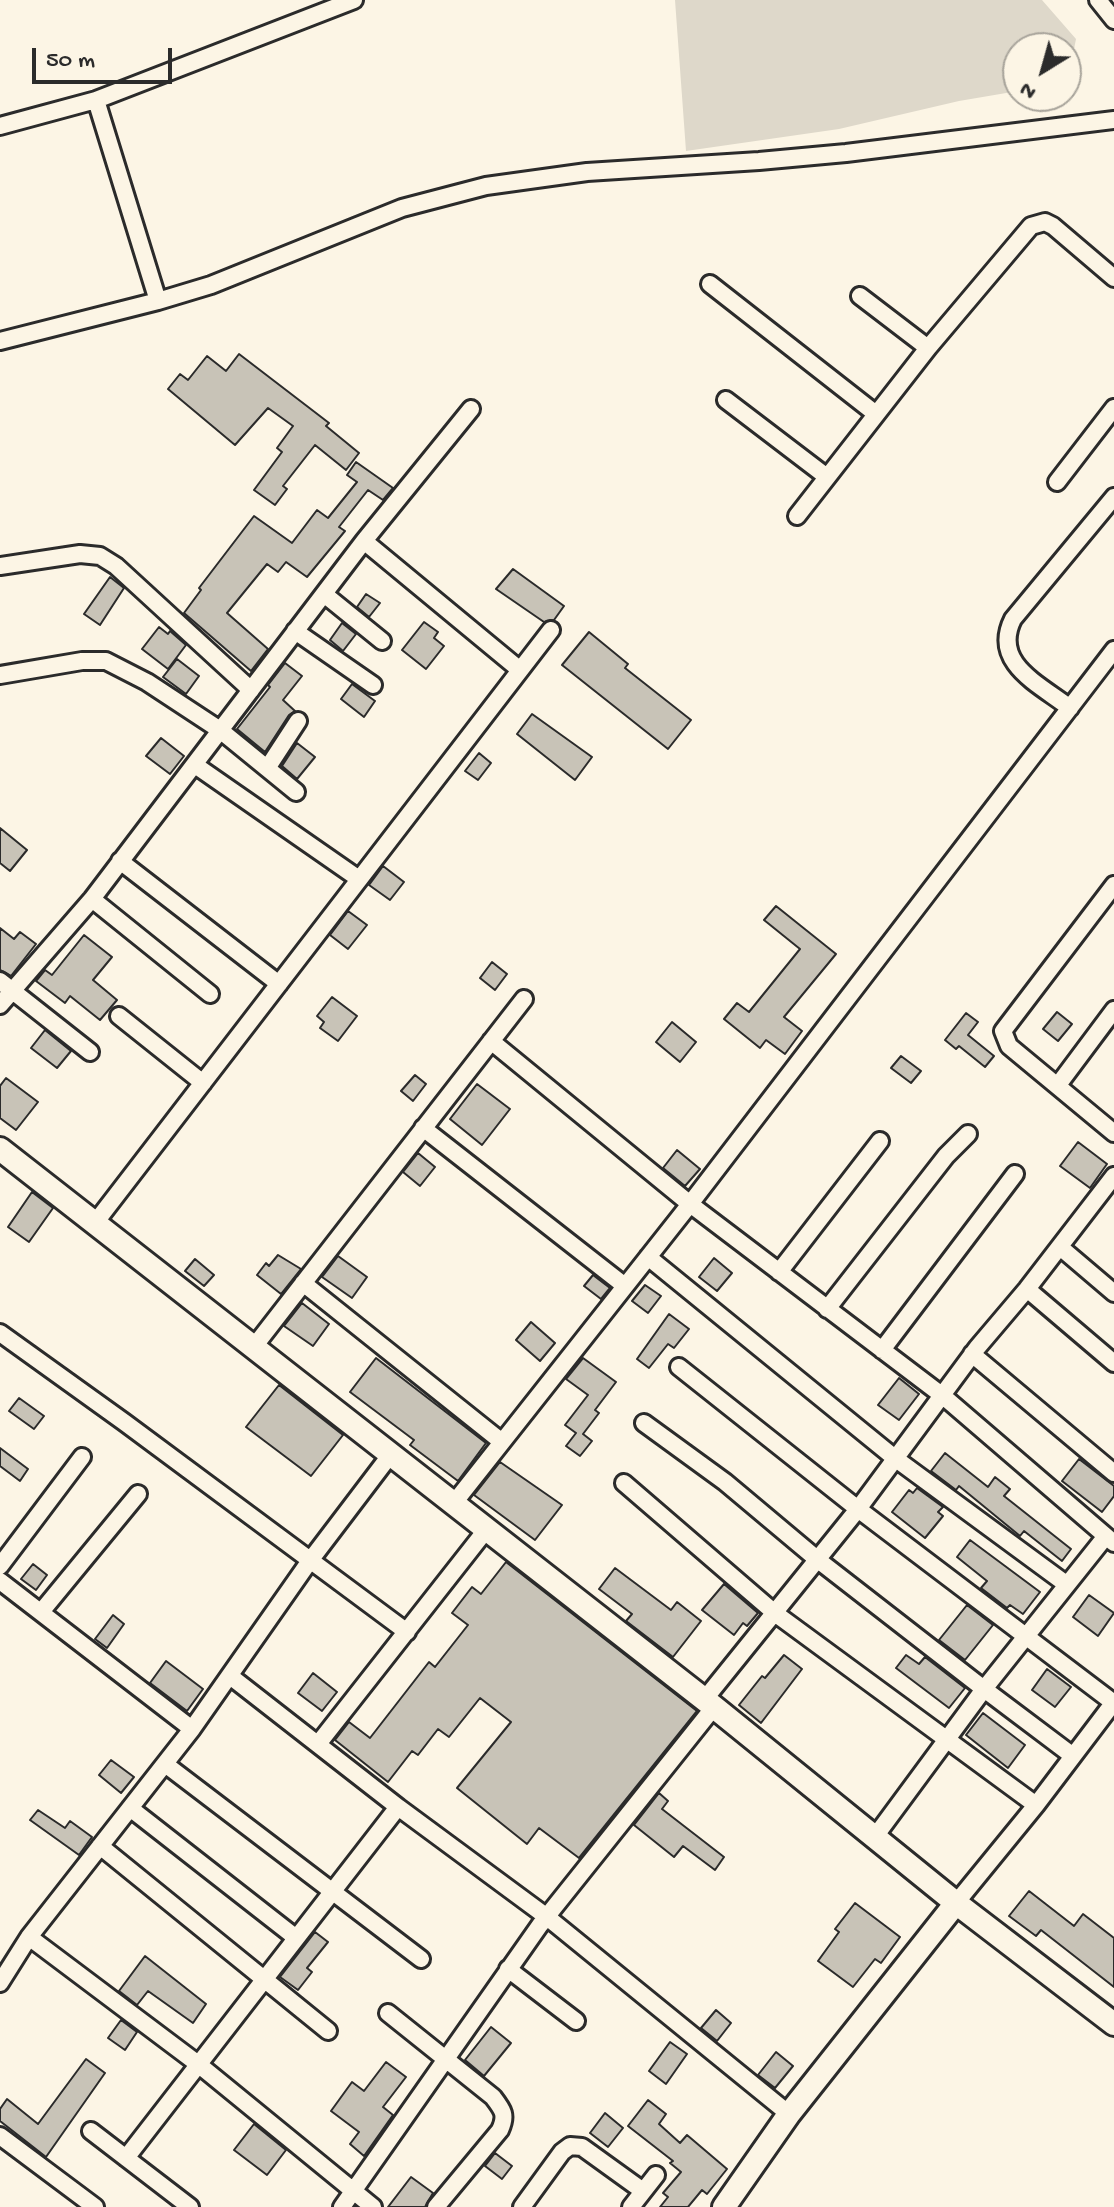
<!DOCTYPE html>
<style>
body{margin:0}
#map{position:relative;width:1114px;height:2207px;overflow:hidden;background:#fcf5e5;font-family:"Gochi Hand",sans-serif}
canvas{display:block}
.north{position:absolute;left:1002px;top:32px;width:80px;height:80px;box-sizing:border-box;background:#fcf5e5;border:2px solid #a8a49b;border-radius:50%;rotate:217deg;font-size:22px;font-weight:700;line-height:32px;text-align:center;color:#2b2b2b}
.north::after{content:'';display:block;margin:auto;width:28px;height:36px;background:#2b2b2b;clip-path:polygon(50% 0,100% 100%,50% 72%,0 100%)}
.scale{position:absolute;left:32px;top:48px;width:140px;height:36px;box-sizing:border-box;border:4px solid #2b2b2b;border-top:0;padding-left:10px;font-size:24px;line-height:28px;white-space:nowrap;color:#2b2b2b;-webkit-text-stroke:6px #fcf5e5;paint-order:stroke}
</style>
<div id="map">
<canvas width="1114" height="2207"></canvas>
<div class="north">N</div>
<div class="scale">50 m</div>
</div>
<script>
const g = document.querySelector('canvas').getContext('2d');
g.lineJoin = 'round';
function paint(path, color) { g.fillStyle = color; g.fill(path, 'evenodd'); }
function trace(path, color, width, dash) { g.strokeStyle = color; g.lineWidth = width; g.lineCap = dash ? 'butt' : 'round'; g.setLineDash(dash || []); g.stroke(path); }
paint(new Path2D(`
 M675,0H1042L1076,39L1067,84L1066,48H1018V91L959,101L839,129L686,151Z`), '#ded8ca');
const building = new Path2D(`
 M239,354L329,423L326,426L359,453L346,470L315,445L283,486L287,489L275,505L254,490L282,452L277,448L293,426L268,408L235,445L168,389L180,374L188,380L207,356L226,371Z
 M356,462L393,488L383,500L368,490L339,527L345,531L307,577L286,562L278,572L267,564L227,613L268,649L251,671L184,613L201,590L199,588L254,516L292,543L317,510L328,518L357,482L347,475Z
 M513,569L564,606L554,620L544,622L496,589Z
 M110,577L124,588L100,625L84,614Z
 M366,594L380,603L369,617L357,607Z
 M424,622L438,632L434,638L444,646L426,669L402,650Z
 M342,623L356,634L343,651L330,640Z
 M159,627L168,634L170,631L186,645L168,669L142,649Z
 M589,632L628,664L625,668L691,720L668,749L562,665Z
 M177,659L199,676L186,694L163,677Z
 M285,663L302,676L283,700L295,711L289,715L265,752L237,729L270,687L268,685Z
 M352,684L375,701L364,717L341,699Z
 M532,714L592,757L575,780L517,734Z
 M161,738L184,756L170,774L146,756Z
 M297,743L315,757L297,779L282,766Z
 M479,753L491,763L478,780L465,771Z
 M0,828L27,850L10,871L0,863Z
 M383,866L404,882L390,900L369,885Z
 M776,906L836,954L784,1017L802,1031L785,1054L766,1040L760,1048L724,1019L737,1003L749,1012L800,949L764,920Z
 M348,911L367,925L348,949L330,935Z
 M0,928L14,939L20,932L36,944L11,976L0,970Z
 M84,935L112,957L93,980L117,1000L100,1020L70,996L65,1003L36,981L45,970L52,975Z
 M492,962L507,974L495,990L480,978Z
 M332,997L357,1016L338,1041L320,1028L324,1022L317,1016Z
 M1057,1012L1072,1024L1058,1041L1043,1029Z
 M966,1013L978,1022L968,1035L994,1056L985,1067L959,1046L956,1049L945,1040Z
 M672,1022L696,1042L680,1062L656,1042Z
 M45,1030L71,1051L57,1068L31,1048Z
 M901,1056L921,1071L911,1083L891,1068Z
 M415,1075L426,1084L413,1101L401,1091Z
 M6,1078L38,1102L16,1130L0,1118V1086Z
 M477,1084L510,1109L482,1145L450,1119Z
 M1078,1142L1107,1164L1090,1188L1060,1166Z
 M677,1150L700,1169L685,1186L663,1168Z
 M418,1153L435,1167L420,1186L403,1172Z
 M32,1192L53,1208L29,1242L8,1227Z
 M278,1255L301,1269L281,1294L257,1275L266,1263L269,1266Z
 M338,1256L367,1277L352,1298L322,1277Z
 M714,1258L732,1273L717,1291L699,1277Z
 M195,1259L214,1275L204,1286L185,1271Z
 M593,1275L610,1288L601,1299L584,1286Z
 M645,1285L661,1296L648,1313L632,1301Z
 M302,1303L329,1324L313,1346L284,1326Z
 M669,1314L689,1329L674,1348L668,1344L649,1368L637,1359Z
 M531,1322L555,1343L540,1361L516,1340Z
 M376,1358L486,1443L458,1481L410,1445L414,1440L350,1392Z
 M583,1358L616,1382L595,1410L599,1413L583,1434L592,1441L580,1456L566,1446L576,1433L565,1425L588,1395L566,1379Z
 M899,1378L919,1394L899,1420L878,1405Z
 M279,1385L343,1435L311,1476L246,1427Z
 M19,1398L44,1416L34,1429L9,1411Z
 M0,1448L28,1469L20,1481L0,1466Z
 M945,1453L988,1487L995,1477L1010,1489L1004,1496L1071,1549L1062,1561L1024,1531L1020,1536L959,1486L956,1490L931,1471Z
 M1079,1459L1114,1486V1496L1102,1512L1062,1481Z
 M500,1462L562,1505L535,1540L474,1495Z
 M917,1488L943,1507L938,1512L943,1516L925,1538L892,1512L909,1490L913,1493Z
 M970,1540L1040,1592L1023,1614L1010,1605L1007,1608L981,1588L987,1581L957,1557Z
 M506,1562L697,1711L579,1858L539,1828L527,1844L457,1788L511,1722L480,1698L449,1737L438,1729L418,1755L412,1751L388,1782L335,1740L349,1722L370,1738L429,1662L435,1667L468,1625L452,1613L472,1587L481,1594Z
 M33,1564L47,1575L36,1590L21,1579Z
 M615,1568L671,1610L677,1602L701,1621L673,1657L626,1621L632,1614L599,1589Z
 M724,1584L758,1613L747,1626L743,1623L734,1635L702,1610Z
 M1089,1595L1114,1613L1098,1636L1073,1617Z
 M967,1605L993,1625L965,1660L939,1640Z
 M113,1615L124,1624L107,1648L95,1639Z
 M784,1655L802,1669L761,1723L739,1705L762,1676L765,1678Z
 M906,1655L919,1664L925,1657L965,1688L949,1708L896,1668Z
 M166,1661L203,1689L187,1711L150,1683Z
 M1047,1669L1071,1687L1055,1707L1032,1690Z
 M313,1673L337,1692L322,1711L298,1693Z
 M983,1713L1025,1745L1008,1768L966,1735Z
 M111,1760L134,1777L121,1793L99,1775Z
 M659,1793L668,1801L662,1809L724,1857L715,1870L683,1846L674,1857L634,1825Z
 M38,1810L65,1828L70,1821L92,1837L79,1855L30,1820Z
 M1029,1891L1074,1926L1083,1914L1114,1938V1987L1041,1930L1036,1936L1009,1916Z
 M855,1903L900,1937L881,1963L875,1959L853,1987L818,1961L839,1932L835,1929Z
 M315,1932L328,1942L307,1968L312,1972L298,1990L280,1977Z
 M145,1956L206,2004L193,2023L148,1991L137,2005L119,1991Z
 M716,2010L731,2023L717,2041L701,2028Z
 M121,2020L137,2032L125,2050L108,2038Z
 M491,2027L511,2043L484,2076L465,2060Z
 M670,2042L687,2054L666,2084L649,2071Z
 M776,2052L793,2066L775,2088L758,2075Z
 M86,2059L105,2073L46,2157L0,2121V2109L7,2099L38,2124Z
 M386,2062L406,2077L383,2107L393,2115L364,2156L350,2144L359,2132L331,2111L352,2082L364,2091Z
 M648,2100L666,2114L659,2124L680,2143L687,2135L727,2169L707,2194L702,2190L688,2207H660L668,2197L663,2193L681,2172L670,2163L673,2161L628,2126Z
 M605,2113L623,2128L608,2147L590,2133Z
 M254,2124L286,2150L267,2175L234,2150Z
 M495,2153L512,2166L502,2179L485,2166Z
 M411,2177L433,2193L425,2207H388Z`);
paint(building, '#c8c3b7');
trace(building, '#2b2b2b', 2);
const street = new Path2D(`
 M1098,0L1114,20
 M96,100L158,301
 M0,126L96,100L354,0
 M710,284L876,414
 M860,296L928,348
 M0,341L158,301L211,285L402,208L486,186L587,172L759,161L846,153L1114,120
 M726,400L827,477
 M1057,482L1114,408
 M797,516L928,348L1031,226L1045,222L1053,226L1114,278
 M364,541L471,409
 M0,566L80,554L100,556L116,566L251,690
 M324,594L382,641
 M295,631L373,685
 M0,675L82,661H106L147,682L220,730L296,792
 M1070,708C1039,684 991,663 1013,619L1114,497
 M195,765L359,879
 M268,767L298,721
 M120,861L279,984
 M1114,885L1003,1031L1009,1046L1114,1133
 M92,899L210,994
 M0,981L90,1052
 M0,1005L92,899L364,541L520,670
 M119,1016L203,1083
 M491,1041L690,1204L943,1396L1114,1543
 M1058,1085L1114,1010
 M423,1128L625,1286
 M95,1223L551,630
 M1060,1247L1114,1293
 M648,1257L896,1459L1066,1584
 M779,1272L880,1141
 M303,1283L502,1442
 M1027,1289L1114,1363
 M827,1309L946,1156L968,1134
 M0,1333L124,1422L407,1632
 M253,1348L524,999
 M882,1350L1015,1174
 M972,1354L1114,1473
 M679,1367L858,1509L1114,1703
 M644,1423L725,1482L818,1560L984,1689L1073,1756
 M624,1483L776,1614L1036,1805
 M454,1503L690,1204L1114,650
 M0,1566L82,1457
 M0,1581L192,1729
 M41,1612L138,1494
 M230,1676L398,1807
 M704,1700L858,1509L977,1348L1027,1289L1114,1176
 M318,1744L486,1530
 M165,1764L421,1959
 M130,1808L295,1937
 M874,1838L984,1689L1106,1536
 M100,1846L328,2031
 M956,1903L1036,1805L1114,1702
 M29,1937L198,2064L373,2207
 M508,1969L576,2021
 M0,1983L29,1937L192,1729L309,1562L391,1454
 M388,2013L493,2097C503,2110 507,2115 500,2130L436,2207
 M91,2131L190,2207
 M0,2136L95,2207
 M126,2158L398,1807L547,1917L789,2114
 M342,2207L540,1925L714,1707
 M522,2207L562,2152L570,2146L582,2147L643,2191
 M631,2207L656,2175`);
const secondary = new Path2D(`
 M0,1149L714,1707L956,1903L1114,2024
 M724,2207L789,2114L956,1903`);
trace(street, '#2b2b2b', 22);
trace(secondary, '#2b2b2b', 28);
trace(street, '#fcf5e5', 16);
trace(secondary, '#fcf5e5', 22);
</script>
